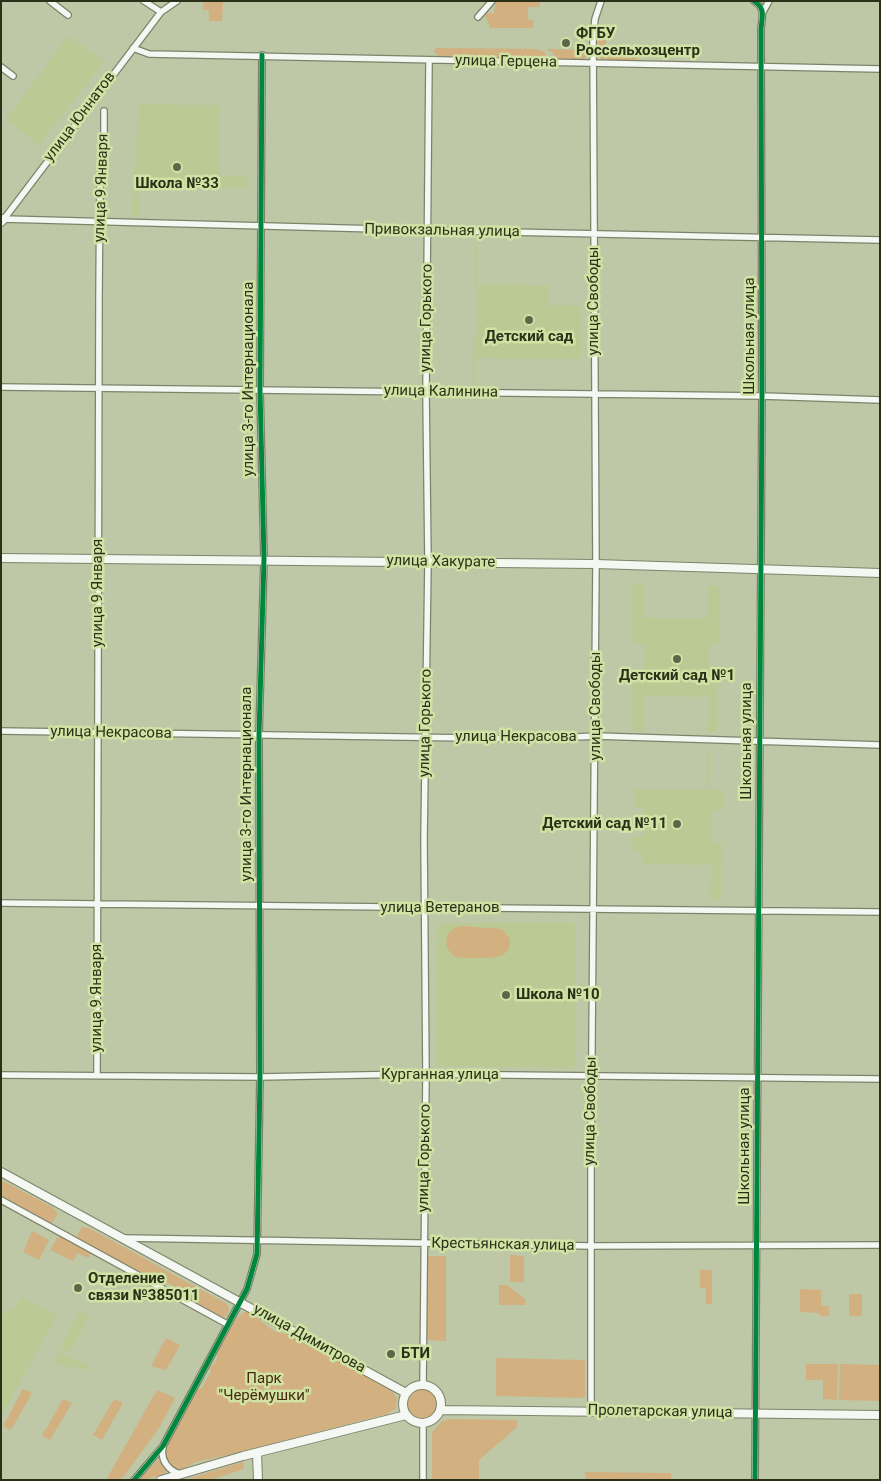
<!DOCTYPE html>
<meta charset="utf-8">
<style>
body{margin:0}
#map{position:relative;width:881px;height:1481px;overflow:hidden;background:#bec7a6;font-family:Roboto,sans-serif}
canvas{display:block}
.frame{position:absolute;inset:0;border:2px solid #2a3118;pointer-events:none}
</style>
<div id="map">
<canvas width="881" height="1481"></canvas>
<div class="frame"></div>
</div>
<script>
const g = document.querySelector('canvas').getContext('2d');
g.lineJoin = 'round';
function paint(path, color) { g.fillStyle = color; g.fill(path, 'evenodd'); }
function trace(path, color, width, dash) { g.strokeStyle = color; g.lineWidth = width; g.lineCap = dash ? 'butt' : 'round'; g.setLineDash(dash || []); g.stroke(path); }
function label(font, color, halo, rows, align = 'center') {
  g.font = font + ' Roboto,sans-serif'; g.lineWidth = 5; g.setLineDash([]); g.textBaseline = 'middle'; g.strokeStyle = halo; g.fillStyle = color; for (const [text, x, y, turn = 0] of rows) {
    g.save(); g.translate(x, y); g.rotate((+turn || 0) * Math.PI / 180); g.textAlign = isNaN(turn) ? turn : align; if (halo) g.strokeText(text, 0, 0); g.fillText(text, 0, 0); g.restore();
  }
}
paint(new Path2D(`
 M68,36L104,61L39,146L6,119Z
 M139,104L219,105L220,176L248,175V188L138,186L139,215H131Z
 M474,245H477L476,284L549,285V305L581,306V359L476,358V388L473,387V335L478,334V291L474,284Z
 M632,584H643V618H707V586H720L719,644H710V675L718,676L717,732H708L709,697L644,696L643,732L631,731L632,674H644V644L631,643Z
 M707,754H711L710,789L724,790V810H712L711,842H722L721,899H710L711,865L642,864V852L632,851V837H643L644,807H634V789L707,790Z
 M437,923H575V1068L436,1066Z
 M21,1297L57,1316L1,1416V1313L15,1309Z
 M79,1311L89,1317L70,1352L60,1347Z
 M59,1352L90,1366L88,1371L74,1365L71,1370L54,1362Z`), '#bbca95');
paint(new Path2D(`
 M203,1H223L222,21H209V10H203Z
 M496,1H539L540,7H528V20H534L533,28H490L485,14L494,13Z
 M598,38H606V53L637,55V62L603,61L597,55Z
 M435,48L535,49L545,52V56L536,59L440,57L434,52Z
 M546,49L585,50L589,54L584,60L554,58L553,53Z
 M461,926L502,929L510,939C511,959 493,958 478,958C470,958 461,959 454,956C441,946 445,929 461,926Z
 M1,1180L52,1207L58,1214L51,1224L1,1197Z
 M82,1227L89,1228L227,1304L229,1310L227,1316L220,1317L181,1296L182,1291L177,1288L174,1292V1286L168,1283L164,1286L76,1237Z
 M32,1231L49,1240L39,1260L23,1252Z
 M61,1236L91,1252L88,1258L78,1253L73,1261L50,1250L57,1238Z
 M510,1255L524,1256V1282H510Z
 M427,1256H446V1341L429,1340L426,1337Z
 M700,1270H712V1304H706V1288H700Z
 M499,1285H507L525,1299V1305H499Z
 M800,1289L821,1290V1306H829V1316H820L819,1313L800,1312Z
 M849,1294H862V1316H849Z
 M244,1312C257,1311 267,1334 287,1334L392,1391L397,1398L396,1408L387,1414L228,1455L196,1462L181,1470H175L165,1458V1448L196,1390L202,1388L211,1371L209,1368L214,1364L218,1357L216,1353L236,1319Z
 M166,1338L180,1345L166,1370L151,1366Z
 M496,1358L585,1360V1396L582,1398L496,1396Z
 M806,1364H838L837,1400L823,1399V1380H806Z
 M840,1364L880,1365V1401L839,1400Z
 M407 1404a15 15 0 1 1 30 0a15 15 0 1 1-30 0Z
 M23,1389L32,1393L11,1430L3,1426Z
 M157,1390L175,1398L159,1428L124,1476L119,1480H106Z
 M63,1399L72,1403L50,1440L42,1436Z
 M114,1399L123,1403L102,1440L93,1435Z
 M451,1419L517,1420V1427L479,1460V1480H432V1432L442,1421Z
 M158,1460H162L166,1471L163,1475L142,1480L141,1476Z
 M243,1462L244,1469L210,1480H184Z
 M585,1472L671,1473V1480H591L586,1478Z`), '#d2b080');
trace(new Path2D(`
 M591,27L598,1`), '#96a85c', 2);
const minor = new Path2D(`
 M50,1L68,15
 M144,1L161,12
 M754,1C766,9 762,16 761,29L762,396L755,1480
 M763,12L769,1
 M478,17L492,1
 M133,48L149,54L880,69
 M1,67L13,76
 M4,219L415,230L880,240
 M4,219L161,12L177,1
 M1,387L762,396L880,400
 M1,731L536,739L596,736L880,745
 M1,903L880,912
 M1,1075L260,1077L414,1074L880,1079
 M97,1075L99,296L100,173L104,140V111
 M1,1200L227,1324
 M125,1238L591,1246L880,1245
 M423,1385L426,1074L424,839L428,562L426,392L429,61
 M591,1411V1160L596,564L593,41L595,19L601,1
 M423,1423V1480
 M163,1448C160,1460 169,1471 180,1474
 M134,1480L163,1446L247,1289L257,1254L260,1077L259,735L264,559L260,389L262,55`);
const major = new Path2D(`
 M1,222L4,219
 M1,558L596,564L880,573
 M1,1172L406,1393
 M403 1404a19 19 0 1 1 38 0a19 19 0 1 1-38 0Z
 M441,1410L880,1415
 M257,1453L258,1480
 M161,1480L243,1456L406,1415`);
trace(minor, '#7d836a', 8);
trace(major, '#7d836a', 10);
trace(minor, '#f5f7f2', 5.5);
trace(major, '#f5f7f2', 8);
trace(new Path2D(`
 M754,1C766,9 762,16 761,29L762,396L755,1480
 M134,1480L163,1446L247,1289L257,1254L260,1077L259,735L264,559L260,389L262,55`), '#00873e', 5);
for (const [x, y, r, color] of [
 [566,43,5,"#5e664a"],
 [177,167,5,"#5e664a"],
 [529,320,5,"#5e664a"],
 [677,659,5,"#5e664a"],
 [677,824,5,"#5e664a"],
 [506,995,5,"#5e664a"],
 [78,1288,5,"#5e664a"],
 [391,1354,5,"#5e664a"]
]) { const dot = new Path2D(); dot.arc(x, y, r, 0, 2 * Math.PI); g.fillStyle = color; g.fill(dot); trace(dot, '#d1e2a5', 2); }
label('bold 15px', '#2a3118', '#d1e2a5', [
 ["ФГБУ",576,34],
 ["Россельхозцентр",576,51],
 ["Школа №33",177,184,"center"],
 ["Детский сад",529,337,"center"],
 ["Детский сад №1",677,676,"center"],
 ["Детский сад №11",667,824,"right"],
 ["Школа №10",516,995],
 ["Отделение",88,1279],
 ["связи №385011",88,1296],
 ["БТИ",401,1354]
], 'left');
label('15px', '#2a3118', '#d1e2a5', [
 ["улица Герцена",506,62,1],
 ["улица Юннатов",80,117,-53],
 ["улица 9 Января",102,188,-88],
 ["Привокзальная улица",442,231,1],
 ["улица Свободы",594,301,-90],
 ["улица Горького",427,318,-89],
 ["Школьная улица",750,336,-90],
 ["улица 3-го Интернационала",249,379,-90],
 ["улица Калинина",441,392,1],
 ["улица Хакурате",441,562,1],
 ["улица 9 Января",98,593,-90],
 ["улица Свободы",596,706,-90],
 ["улица Горького",426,723,-89],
 ["улица Некрасова",111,733,1],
 ["улица Некрасова",516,737],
 ["Школьная улица",747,741,-90],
 ["улица 3-го Интернационала",247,784,-90],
 ["улица Ветеранов",440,908],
 ["улица 9 Января",97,998,-90],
 ["Курганная улица",440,1075],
 ["улица Свободы",591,1111,-89],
 ["Школьная улица",745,1146,-90],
 ["улица Горького",425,1158,-89],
 ["Крестьянская улица",503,1245,1],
 ["улица Димитрова",309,1339,29],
 ["Пролетарская улица",660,1412,1]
]);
label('15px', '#47290c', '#d1e2a5', [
 ["Парк",264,1379],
 ["\"Черёмушки\"",264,1396]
]);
</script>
